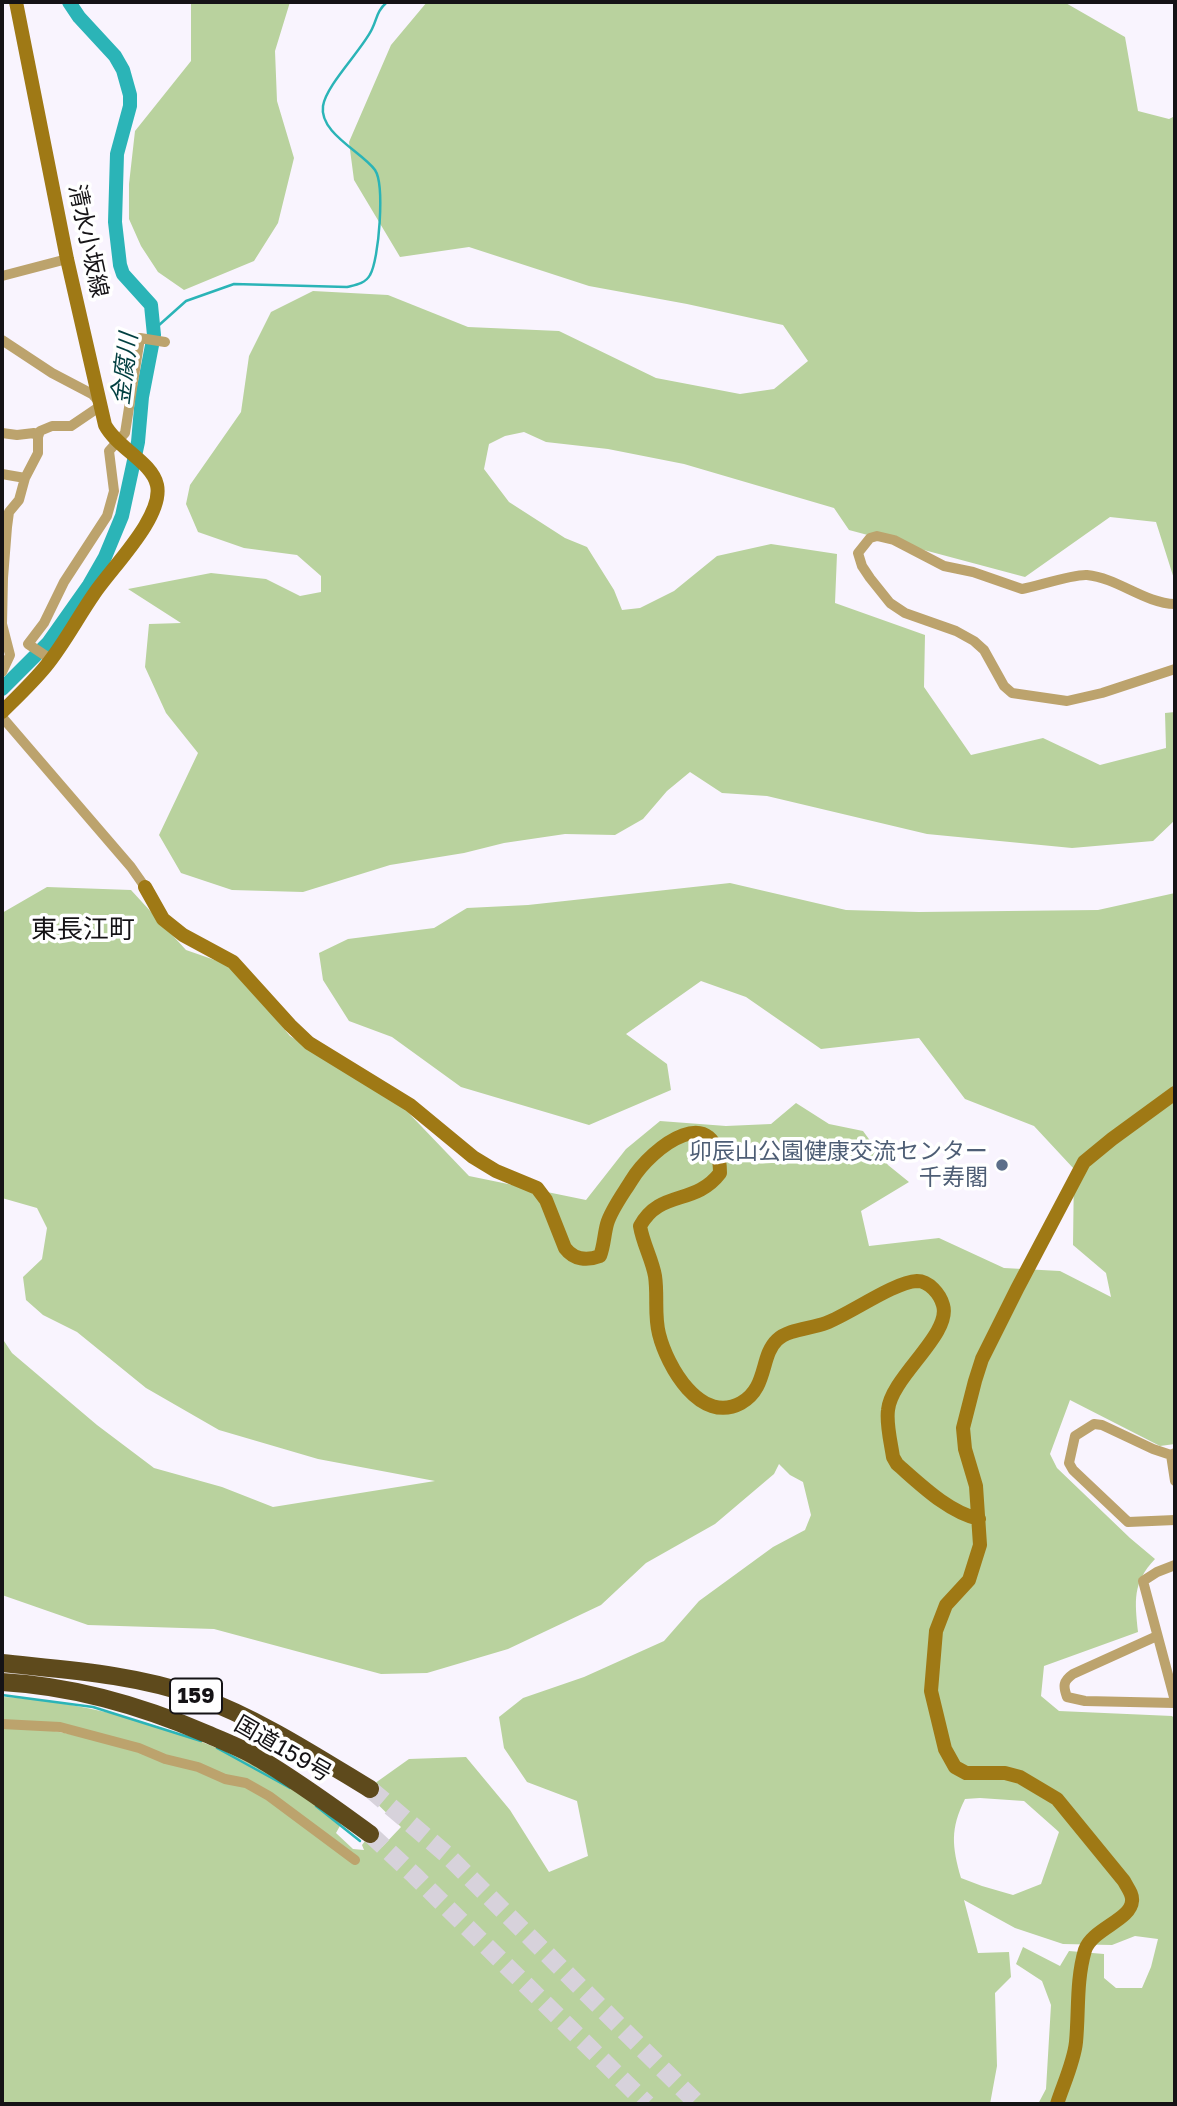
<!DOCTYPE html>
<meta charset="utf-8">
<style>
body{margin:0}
#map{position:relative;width:1177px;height:2106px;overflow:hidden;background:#f9f4fe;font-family:"Golos Text",sans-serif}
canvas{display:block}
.frame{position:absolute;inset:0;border:4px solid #151316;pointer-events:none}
</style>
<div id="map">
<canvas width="1177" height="2106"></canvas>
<div class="frame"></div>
</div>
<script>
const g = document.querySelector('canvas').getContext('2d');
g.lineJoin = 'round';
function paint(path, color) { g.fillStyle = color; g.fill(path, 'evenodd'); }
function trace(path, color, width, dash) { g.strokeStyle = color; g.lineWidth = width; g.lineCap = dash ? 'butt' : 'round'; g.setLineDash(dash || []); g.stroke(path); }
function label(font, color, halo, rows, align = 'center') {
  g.font = font + ' "Golos Text","Noto Sans JP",sans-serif'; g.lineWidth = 7; g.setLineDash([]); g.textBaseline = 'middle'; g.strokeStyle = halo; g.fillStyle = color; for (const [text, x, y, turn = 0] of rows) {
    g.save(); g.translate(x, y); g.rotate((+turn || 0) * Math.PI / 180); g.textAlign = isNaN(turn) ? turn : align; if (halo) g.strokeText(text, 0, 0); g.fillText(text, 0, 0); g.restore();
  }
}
paint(new Path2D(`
 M191,2H290L275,51L277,101L294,158L278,223L254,261L184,290L158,272L141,246L129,219V184L135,131L191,61Z
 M427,2H1064L1125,37L1138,111L1169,119L1175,116V582L1156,522L1110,517L1025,577L849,530L834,508L684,464L608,449L546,442L524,432L505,436L489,444L484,469L509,502L565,538L587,547L614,590L622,610L640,608L674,591L717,556L771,544L837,554L835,603L925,635L924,687L971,755L1043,738L1100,765L1166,748L1165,713L1175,712V820L1153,841L1072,848L927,834L767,796L722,793L690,772L667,791L643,819L615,835L565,834L504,843L464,853L390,865L303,892L232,890L181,873L159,835L198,753L166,713L145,667L149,624L181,623L128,589L211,573L266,579L300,596L321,592V576L297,555L244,548L198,532L186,504L190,485L241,412L249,356L271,312L313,291L388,295L468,327L559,331L656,378L740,394L774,389L808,361L783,325L687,304L589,286L469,247L400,257L354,180L349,142L391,45Z
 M730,883L846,910L919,912L1098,910L1175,893V1444L1160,1446L1070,1400L1050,1454L1057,1468L1130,1538L1155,1559C1132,1583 1135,1601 1138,1632L1044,1666L1041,1696L1059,1711L1172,1716L1175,1719V2104H1038L1046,2089L1051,2005L1042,1981L1016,1964L1023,1947L1060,1966L1069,1951L1104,1954V1978L1116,1988H1142L1151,1967L1158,1939L1135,1936L1112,1945L1063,1944L1015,1928L964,1900L978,1953L1009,1952L1011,1977L995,1993L997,2066L990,2104H2V1727L44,1729L95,1739L261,1789L81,1731L2,1721V1697C85,1700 205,1734 276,1778C299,1792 320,1809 341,1824L336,1833L353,1849L364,1850L362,1845L365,1841L382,1847L401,1827L364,1791L409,1759L466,1757L510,1810L549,1872L588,1856L577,1801L527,1782L504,1748L499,1717L523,1698L584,1677L664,1641L699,1601L773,1547L805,1530L811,1515L803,1482L790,1475L779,1464L774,1474L715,1524L646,1563L601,1605L508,1649L427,1673L381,1674L214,1629L88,1625L2,1595V1338L12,1353L97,1425L154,1468L222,1487L273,1507L435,1481L318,1459L219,1430L146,1388L77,1332L43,1315L26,1300L23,1277L42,1259L47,1228L37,1208L2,1198V913L47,887L131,890L186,950L232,966L290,1036L399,1103L469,1176L586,1200L626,1149L660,1121L726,1126L771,1124L796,1103L829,1124L863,1131L888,1165L909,1182L861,1211L869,1246L939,1238L1004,1268L1060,1271L1111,1297L1106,1273L1073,1245L1074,1169L1034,1126L965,1099L919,1038L821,1049L746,997L701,981L626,1034L667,1064L671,1090L589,1125L461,1087L392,1037L349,1021L323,980L319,953L348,939L434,928L467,908L528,905ZM980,1798L1024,1801L1059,1832L1041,1884L1013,1895L982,1886L961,1878C952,1846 950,1829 965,1799Z`), '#b9d29e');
trace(new Path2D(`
 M154,322L158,326L186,301L234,284L347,287C355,285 365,284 370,275C379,260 385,185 375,170C362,152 319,133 323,106C326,85 362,50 372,29C378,17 376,12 387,2
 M2,1695L93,1707L201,1741
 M217,1748L290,1788
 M316,1806L360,1841`), '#2bb4b7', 2.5);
trace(new Path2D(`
 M2,689L48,643L89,585L105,557L122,516L138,442L142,397L154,335L151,305L123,274L120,265L115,222L117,154L130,106V95L123,70L115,56L79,17L69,2`), '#2bb4b7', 14);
trace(new Path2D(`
 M370,1789L446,1854L698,2104
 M370,1834L414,1875L647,2104`), '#d7d2db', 18, [18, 9]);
trace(new Path2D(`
 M2,276L67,259
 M2,340L52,373L92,394L102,405L71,426H52L40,431L38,437V453L25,478L19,500L9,512L7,527L3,578L2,624L10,655L2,672
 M2,433L17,435L34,433L38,437
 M2,474L25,478
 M1175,604C1144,603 1118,578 1087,575C1073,574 1038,586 1022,589L973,572L944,566L894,540L877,536L870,538L858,553L862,566L870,578L890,603L905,613L956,631L974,641L984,650L1004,686L1012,693L1067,701L1102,693L1175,669
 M48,664L49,658L28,644L44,623L64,582L107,516L114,491L109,451L125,433L140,338L165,342
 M2,717L131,867L145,887
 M1175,1453L1171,1455L1153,1449L1102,1425L1094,1424L1075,1436L1069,1463L1073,1470L1128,1522L1175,1520
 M1171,1455L1175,1481
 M1175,1565L1157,1572L1143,1581L1175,1701
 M1157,1636L1073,1674C1063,1681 1063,1686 1067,1697L1085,1701L1175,1703
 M2,1724L60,1727L139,1748L165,1759L198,1767L225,1779L246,1783L269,1796L355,1860`), '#bca36d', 10);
trace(new Path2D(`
 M2,712C17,697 33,682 46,666C64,644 78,617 94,594C111,568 164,517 157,485C152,462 117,448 105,425L67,259L16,2
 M145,887L163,919L183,935L233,962L290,1025L309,1043L410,1105L473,1157L496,1171L537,1188L546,1200L565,1248C574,1260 587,1261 600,1256C604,1246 604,1235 607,1224C611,1210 623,1194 631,1181C652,1146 719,1097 720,1173C695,1206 660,1189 640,1226C643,1244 652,1259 655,1276C658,1296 654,1315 659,1334C667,1366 700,1425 741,1403C768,1388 760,1356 777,1340C789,1329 810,1329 826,1323C850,1314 894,1282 917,1281C929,1281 940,1294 943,1305C952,1334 891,1377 888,1410C886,1424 891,1443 893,1457L897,1464C920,1484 948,1512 979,1519
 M1057,2104C1063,2085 1074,2062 1076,2042C1079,2011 1076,1981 1085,1950C1092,1929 1131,1920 1132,1901C1133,1894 1127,1887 1124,1881L1057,1799L1020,1777L1005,1773H966L955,1767L945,1749L931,1691L936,1631L946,1605L969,1580L980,1545L976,1486L965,1449L963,1428L975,1381L982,1359L1017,1289L1084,1162L1112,1139L1175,1093`), '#9f7915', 14);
trace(new Path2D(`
 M2,1663C67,1670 134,1674 196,1696C259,1719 314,1755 370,1789
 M2,1682C73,1686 142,1706 207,1734C225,1742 244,1749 260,1759C299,1782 334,1808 370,1834`), '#5e4a1c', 18);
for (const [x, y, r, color] of [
 [1002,1165,7,"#5c6f8a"]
]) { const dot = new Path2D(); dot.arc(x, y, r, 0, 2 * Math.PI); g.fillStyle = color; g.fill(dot); trace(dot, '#fff', 2.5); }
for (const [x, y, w] of [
 [196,1696,52]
]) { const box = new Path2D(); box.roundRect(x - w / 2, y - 17.5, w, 35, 5); g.fillStyle = '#fff'; g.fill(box); trace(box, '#151316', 2); }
label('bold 21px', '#151316', null, [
 ["159",196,1696]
]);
label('23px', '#151316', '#fff', [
 ["清水小坂線",88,241,78],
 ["国道159号",283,1749,30]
]);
label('23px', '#4e5e75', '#fff', [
 ["卯辰山公園健康交流センター",988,1152],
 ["千寿閣",988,1178]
], 'right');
label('italic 24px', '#013f40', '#fff', [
 ["金腐川",125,369,-83]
]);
label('26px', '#151316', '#fff', [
 ["東長江町",83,930]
]);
</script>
